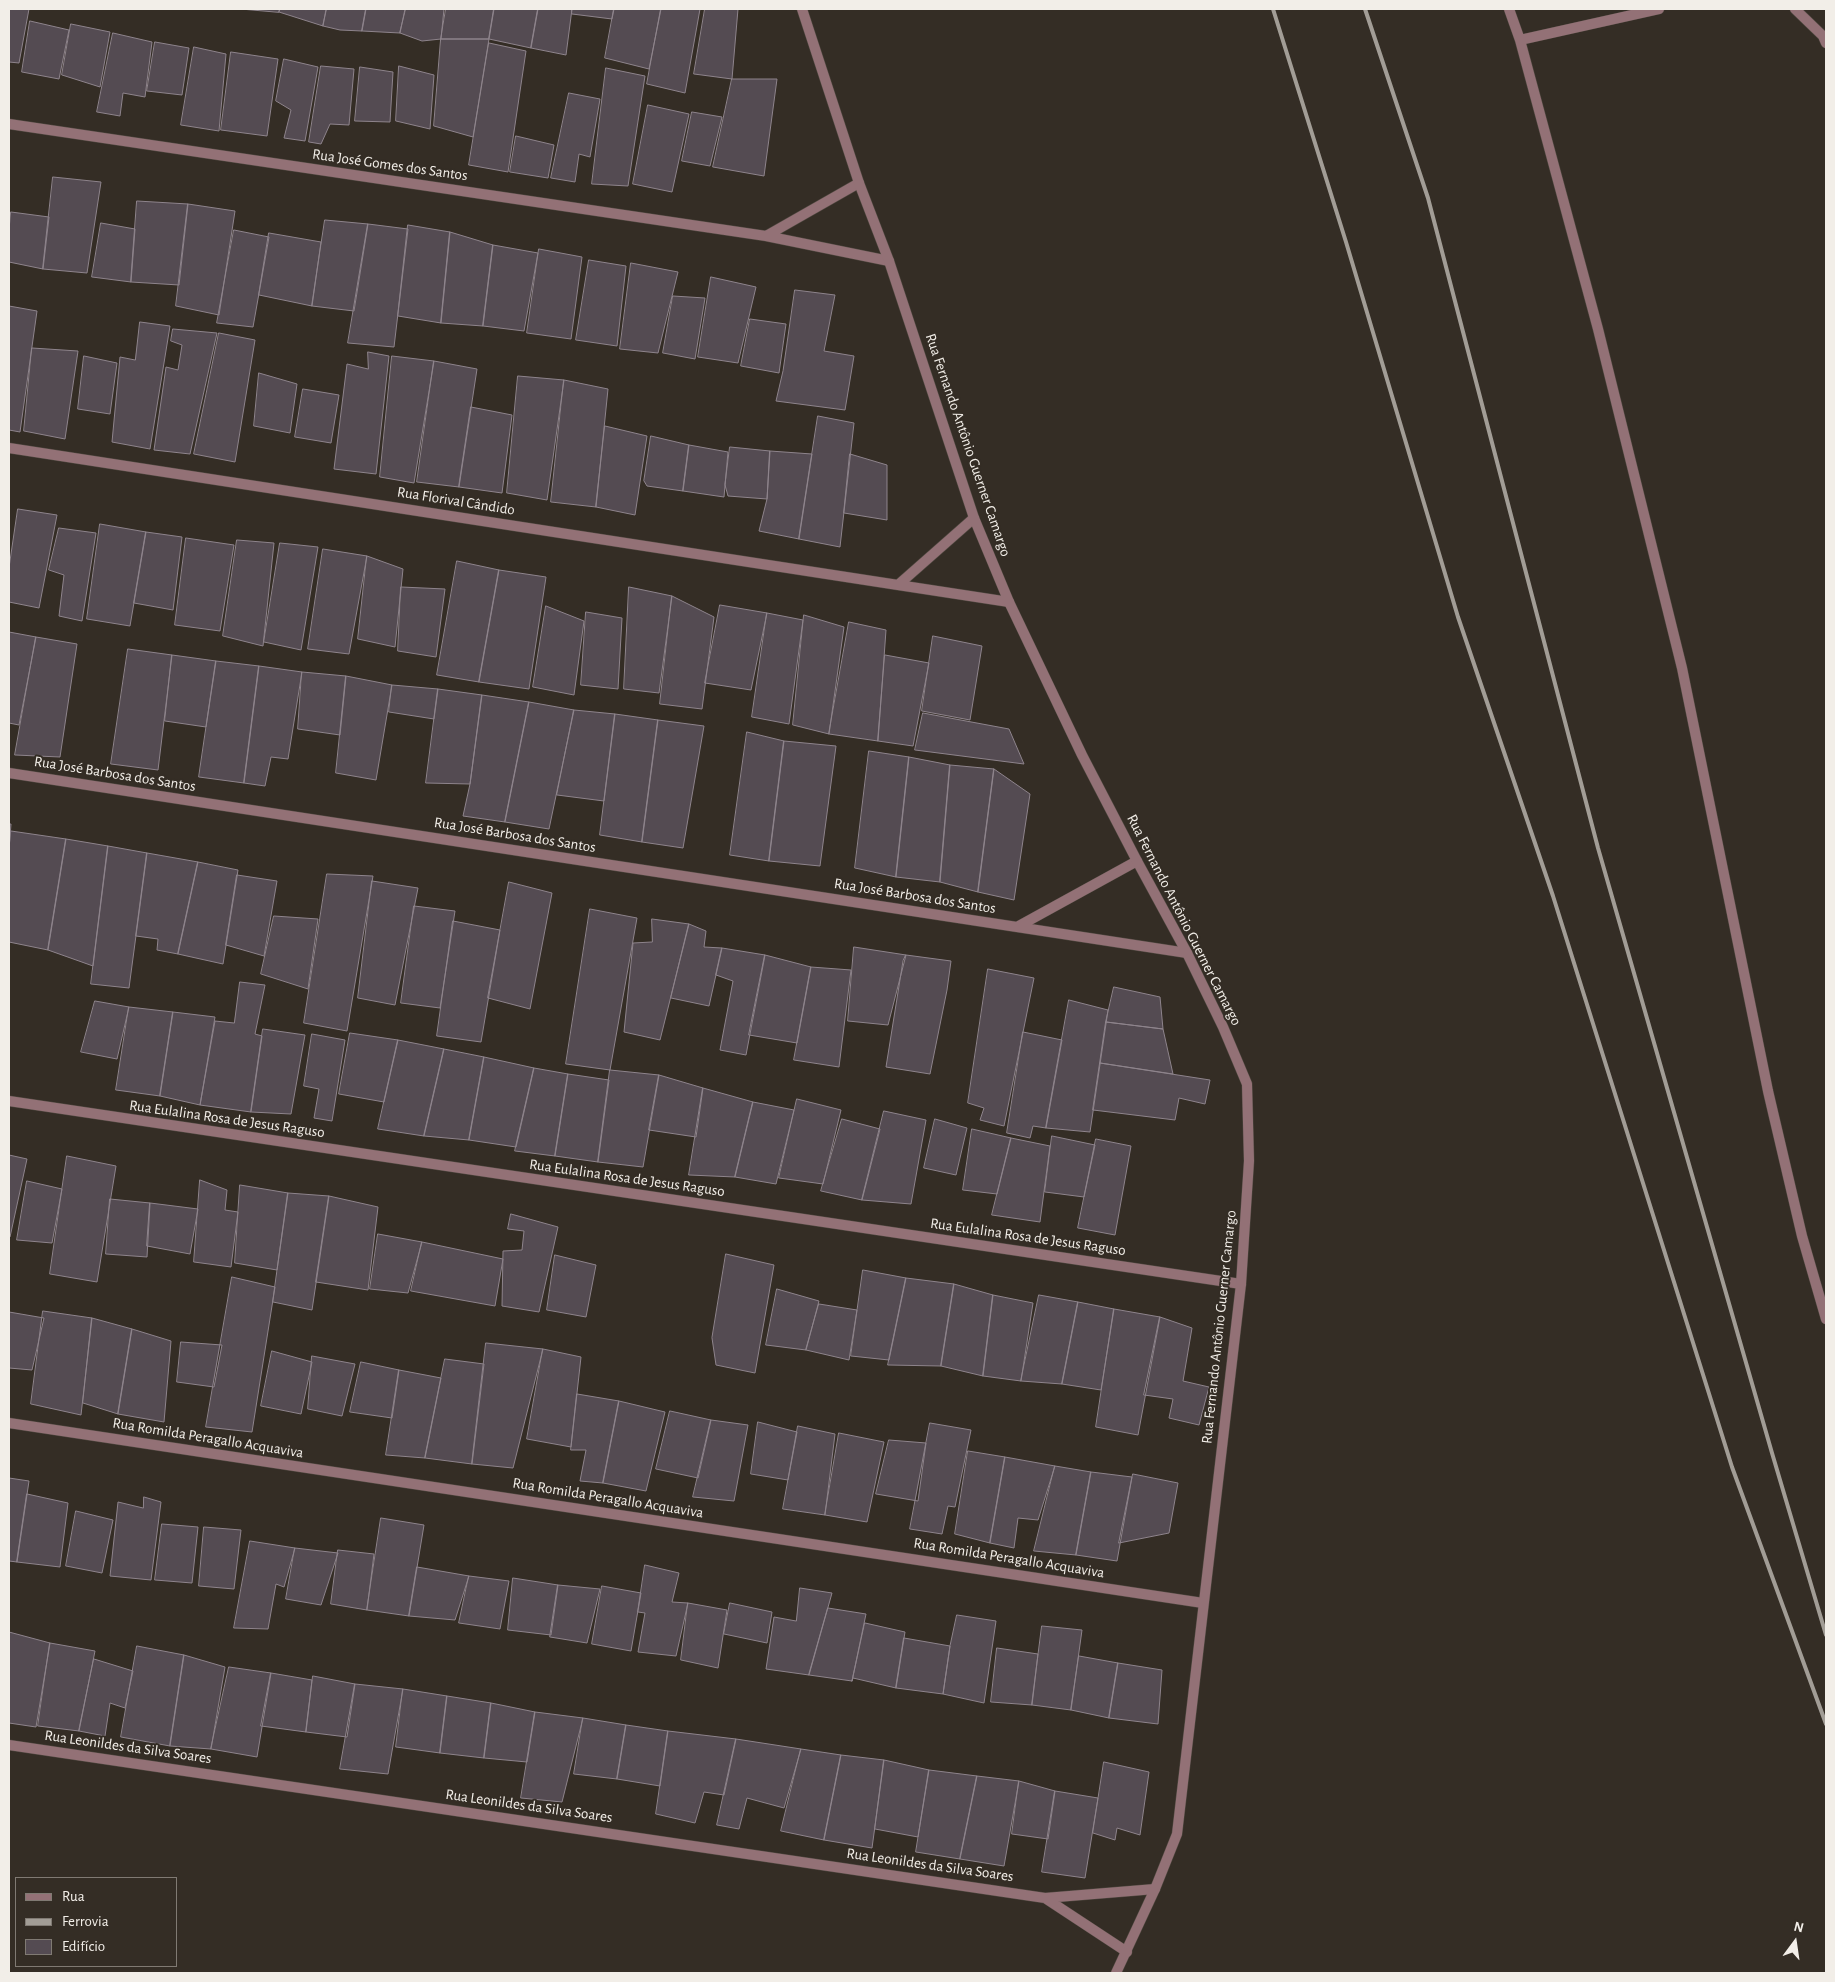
<!DOCTYPE html>
<meta charset="utf-8">
<style>
body{margin:0}
#map{position:relative;width:1835px;height:1982px;overflow:hidden;background:#342d25;font-family:"Alegreya Sans",sans-serif}
canvas{display:block}
.frame{position:absolute;inset:0;border:10px solid #f2eee8;pointer-events:none}
.legend{position:absolute;left:15px;top:1877px;width:162px;height:90px;box-sizing:border-box;background:#342d25;border:1px solid #807a73;margin:0;padding:6px 9px;list-style:none;font-size:15px;color:#f2eee8}
.legend li{display:flex;align-items:center;gap:10px;height:25px}
.legend b{width:25px;border:1px solid #807a73}
.north{position:absolute;left:1770px;top:1917px;width:50px;height:50px;-webkit-text-stroke:4px #342d25;paint-order:stroke;rotate:14deg;font-size:14px;font-weight:700;line-height:20px;text-align:center;color:#f2eee8}
.north::after{content:'';display:block;margin:auto;width:18px;height:22px;background:#f2eee8;clip-path:polygon(50% 0,100% 100%,50% 72%,0 100%)}
</style>
<div id="map">
<canvas width="1835" height="1982"></canvas>
<div class="frame"></div>
<ul class="legend">
<li><b style="height:6px;background:#937176"></b>Rua</li>
<li><b style="height:6px;background:#a29d96"></b>Ferrovia</li>
<li><b style="height:14px;background:#544b52"></b>Edifício</li>
</ul>
<div class="north">N</div>
</div>
<script>
const g = document.querySelector('canvas').getContext('2d');
g.lineJoin = 'round';
function paint(path, color) { g.fillStyle = color; g.fill(path, 'evenodd'); }
function trace(path, color, width, dash) { g.strokeStyle = color; g.lineWidth = width; g.lineCap = dash ? 'butt' : 'round'; g.setLineDash(dash || []); g.stroke(path); }
function label(font, color, halo, rows, align = 'center') {
  g.font = font + ' "Alegreya Sans",sans-serif'; g.lineWidth = 4; g.setLineDash([]); g.textBaseline = 'middle'; g.strokeStyle = halo; g.fillStyle = color; for (const [text, x, y, turn = 0] of rows) {
    g.save(); g.translate(x, y); g.rotate((+turn || 0) * Math.PI / 180); g.textAlign = isNaN(turn) ? turn : align; if (halo) g.strokeText(text, 0, 0); g.fillText(text, 0, 0); g.restore();
  }
}
const building = new Path2D(`
 M9,9H29L19,63L9,62Z
 M241,9H280L279,12Z
 M280,9H326L323,26L279,12Z
 M327,9H366L362,31L340,30L323,26Z
 M366,9H405L400,33L362,31Z
 M406,9H444L441,39L422,41L400,33Z
 M446,9H494L489,39H441Z
 M494,9H538L531,48L489,39Z
 M538,9H572L566,55L531,48Z
 M572,9H614L612,19L572,14Z
 M614,9H661L649,69L605,58Z
 M661,9H700L685,93L647,84Z
 M705,9H738L732,79L694,74Z
 M30,21L69,30L59,79L22,72Z
 M71,24L110,32L100,87L62,75Z
 M113,33L152,42L145,97L123,93L120,116L97,112Z
 M441,39H489L473,137L434,126Z
 M155,42L189,48L182,95L147,91Z
 M489,43L526,51L508,172L469,165Z
 M194,47L226,54L219,131L181,125Z
 M231,52L278,59L267,136L221,130Z
 M284,59L318,67L305,141L284,138L291,110L276,101Z
 M321,66L354,69L349,125L330,124L321,144L309,142Z
 M399,66L434,75L430,129L396,121Z
 M360,67L393,72L390,122L355,121Z
 M606,68L645,76L628,186L592,184Z
 M732,79H777L764,176L713,167Z
 M569,93L600,99L590,157L579,154L575,182L551,178Z
 M648,105L689,114L672,192L633,184Z
 M692,112L722,117L710,166L682,161Z
 M516,136L554,145L548,178L510,172Z
 M53,177L101,182L87,273L43,269Z
 M137,201L188,204L179,285L131,282Z
 M188,204L235,211L219,315L176,306Z
 M11,212L49,217L43,269L9,262V230Z
 M325,220L368,224L354,311L312,306Z
 M101,223L135,229L131,282L92,277Z
 M368,224L408,229L394,347L348,343Z
 M408,225L450,232L441,323L398,316Z
 M234,230L269,237L253,327L217,323Z
 M450,232L493,245L483,326L441,323Z
 M269,233L321,242L312,306L259,295Z
 M493,245L538,253L524,331L483,326Z
 M539,249L582,257L571,339L527,333Z
 M589,260L626,266L617,346L576,340Z
 M631,263L678,272L658,353L620,349Z
 M711,277L756,287L738,363L698,357Z
 M795,290L835,295L824,351L854,356L845,410L776,401L783,371Z
 M673,296L705,298L695,359L663,353Z
 M9,306L37,311L20,432L9,430Z
 M750,319L786,324L779,373L741,366Z
 M140,322L170,326L150,449L112,442L120,357L135,360Z
 M173,329L217,333L190,454L154,450L166,367L178,370L182,345L171,341Z
 M219,333L255,340L235,462L194,454Z
 M32,348L78,351L65,439L24,431Z
 M368,352L389,356L376,474L334,469L347,364L368,369Z
 M84,356L117,363L110,414L78,409Z
 M392,356L434,361L414,483L380,477Z
 M434,361L477,369L459,487L417,482Z
 M259,373L297,384L290,433L254,426Z
 M518,376L564,380L547,500L507,493Z
 M564,380L608,389L596,507L551,502Z
 M303,389L339,395L331,443L295,437Z
 M471,407L512,415L502,493L459,487Z
 M818,416L854,423L840,547L799,539Z
 M605,426L647,436L635,515L596,507Z
 M651,436L689,445L683,491L647,486L644,481Z
 M689,445L728,452L724,497L683,491Z
 M730,447L770,451L767,499L728,496L725,485Z
 M770,451L812,454L799,539L759,531L767,499Z
 M850,454L887,465V520L844,513Z
 M18,509L57,515L39,608L9,602V568Z
 M100,524L146,532L130,626L87,619Z
 M59,528L96,533L82,621L59,616L64,575L49,570Z
 M146,532L182,537L173,610L134,603Z
 M186,538L234,545L220,631L175,625Z
 M237,540L274,543L263,646L223,636Z
 M280,543L318,547L301,650L264,642Z
 M323,549L367,556L349,654L308,649Z
 M367,556L403,569L395,647L358,639Z
 M457,561L499,570L479,682L437,675Z
 M499,570L546,577L529,689L479,682Z
 M401,587L445,589L436,657L398,651Z
 M629,587L672,596L659,693L624,689Z
 M672,596L714,617L702,709L660,704Z
 M720,605L767,613L751,690L705,683Z
 M546,606L584,621L574,695L533,687Z
 M586,612L622,618L618,689L581,685Z
 M767,613L803,620L789,724L752,717Z
 M804,615L844,627L829,734L793,725Z
 M849,622L886,630L878,741L829,734Z
 M9,632L36,637L19,725L9,723Z
 M933,636L982,646L970,720L922,711Z
 M36,637L77,644L60,757L15,755Z
 M128,649L172,655L158,770L111,764Z
 M172,655L216,661L206,727L165,721Z
 M885,655L929,663L913,746L878,741Z
 M216,661L259,666L244,783L199,777Z
 M259,666L302,672L288,759L271,757L265,786L244,783Z
 M302,672L346,676L340,735L298,729Z
 M346,676L392,685L376,780L336,773Z
 M392,685L438,689L434,719L389,712Z
 M438,689L482,695L470,784L426,783Z
 M482,695L529,702L505,822L463,816L470,784Z
 M529,702L574,710L549,829L505,822Z
 M574,710L615,714L604,801L557,795Z
 M923,713L1009,729L1024,764L915,750Z
 M615,714L658,720L642,842L600,835Z
 M658,720L704,726L683,848L642,842Z
 M747,732L784,741L769,861L730,855Z
 M784,741L836,746L820,866L769,861Z
 M869,751L909,757L896,877L855,868Z
 M909,757L950,765L940,882L896,877Z
 M950,765L994,769L978,892L940,882Z
 M994,769L1030,794L1014,900L978,892Z
 M9,824H11L9,849Z
 M11,831L66,839L48,950L9,942V849Z
 M66,839L108,846L93,966L48,950Z
 M108,846L147,853L129,988L91,984Z
 M147,853L198,862L178,954L157,950L158,939L136,936Z
 M198,862L238,870L223,964L178,954Z
 M327,874L373,876L347,1031L304,1023Z
 M237,875L277,881L264,956L226,945Z
 M372,881L418,888L395,1005L358,998Z
 M509,882L552,893L530,1009L488,998Z
 M414,906L455,911L440,1008L401,1003Z
 M590,909L637,918L610,1070L566,1064Z
 M274,916L318,919L308,989L261,974Z
 M652,919L689,924L660,1040L624,1032L633,943L652,942Z
 M453,921L500,930L481,1042L437,1036Z
 M689,924L706,931L704,947L722,948L709,1006L671,998Z
 M854,947L906,955L888,1025L848,1021Z
 M722,948L765,955L746,1055L720,1050L733,981L716,975Z
 M765,955L811,967L797,1043L749,1035Z
 M906,955L951,961L947,990L930,1074L886,1067L903,961Z
 M811,967L851,970L839,1067L794,1060Z
 M988,969L1034,978L1004,1126L980,1120L984,1108L968,1103Z
 M240,982L265,985L255,1034L262,1036L251,1112L200,1105L215,1021L234,1023Z
 M1114,987L1160,997L1163,1029L1106,1022Z
 M1069,1000L1108,1010L1090,1132L1046,1128Z
 M95,1001L129,1007L117,1059L81,1052Z
 M129,1007L173,1012L160,1096L116,1090Z
 M173,1012L215,1017L200,1105L160,1096Z
 M1106,1022L1163,1029L1173,1074L1100,1063Z
 M263,1029L305,1035L291,1114L251,1112Z
 M1023,1032L1062,1040L1046,1128L1033,1126L1030,1138L1007,1133Z
 M350,1033L398,1040L384,1102L339,1094Z
 M312,1034L345,1040L332,1121L314,1118L319,1089L304,1086Z
 M398,1040L444,1049L424,1136L378,1129Z
 M444,1049L484,1057L469,1140L424,1136Z
 M484,1057L534,1068L516,1147L469,1140Z
 M1100,1063L1210,1080L1205,1104L1179,1098L1175,1120L1093,1110Z
 M534,1068L568,1074L555,1156L515,1151Z
 M610,1070L659,1075L643,1167L598,1162Z
 M568,1074L609,1080L598,1162L555,1156Z
 M659,1075L703,1088L696,1137L649,1130Z
 M703,1088L753,1102L735,1177L689,1175Z
 M797,1099L841,1110L823,1184L779,1178Z
 M753,1102L794,1110L776,1184L735,1177Z
 M884,1111L926,1120L911,1204L862,1200Z
 M842,1119L880,1129L862,1200L821,1191Z
 M935,1119L967,1128L956,1175L924,1168Z
 M972,1129L1011,1138L997,1194L963,1190Z
 M1052,1136L1095,1145L1084,1197L1045,1192Z
 M1011,1138L1050,1146L1040,1222L992,1215Z
 M1096,1139L1131,1146L1115,1235L1078,1228Z
 M9,1155L27,1159L10,1237H9Z
 M67,1156L116,1166L97,1282L50,1274Z
 M200,1180L227,1190L225,1210L238,1212L231,1267L194,1262Z
 M27,1181L62,1189L52,1243L17,1240Z
 M240,1185L288,1193L277,1270L235,1263Z
 M288,1193L329,1196L312,1310L273,1302Z
 M329,1196L378,1207L368,1290L316,1282Z
 M110,1199L150,1203L147,1257L106,1254Z
 M150,1203L198,1209L190,1254L147,1246Z
 M511,1214L558,1227L539,1312L502,1306L503,1251L522,1250L524,1231L508,1229Z
 M378,1234L422,1242L408,1293L370,1289Z
 M422,1242L503,1259L495,1306L411,1291Z
 M726,1254L774,1265L755,1373L716,1365L712,1338Z
 M555,1255L596,1265L586,1317L547,1310Z
 M863,1270L906,1278L889,1360L851,1356Z
 M232,1277L275,1287L252,1432L206,1427Z
 M906,1278L954,1284L941,1366L888,1365Z
 M954,1284L993,1295L983,1376L941,1366Z
 M777,1289L819,1301L806,1350L766,1345Z
 M993,1295L1033,1303L1021,1381L983,1376Z
 M1039,1295L1078,1302L1062,1384L1021,1381Z
 M1078,1302L1114,1309L1101,1390L1062,1384Z
 M819,1304L857,1310L849,1360L806,1350Z
 M1114,1309L1160,1317L1138,1435L1096,1427Z
 M43,1311L92,1318L81,1415L31,1404Z
 M9,1312L44,1318L32,1370L9,1368Z
 M1160,1317L1192,1328L1183,1381L1209,1387L1199,1425L1169,1418L1173,1399L1144,1395Z
 M92,1318L132,1329L118,1414L83,1403Z
 M132,1329L171,1341L164,1422L118,1414Z
 M181,1342L222,1345L214,1387L177,1382Z
 M486,1343L543,1349L513,1468L472,1464Z
 M543,1349L581,1357L571,1447L527,1439Z
 M272,1351L312,1362L301,1414L261,1406Z
 M312,1356L355,1364L342,1416L308,1409Z
 M445,1359L484,1364L472,1464L425,1458Z
 M361,1362L399,1370L392,1418L350,1412Z
 M399,1370L441,1378L425,1458L386,1455Z
 M577,1394L619,1401L603,1483L580,1481L586,1450H571Z
 M619,1401L665,1412L646,1491L603,1483Z
 M670,1411L711,1420L698,1478L656,1469Z
 M711,1420L748,1425L734,1501L693,1497Z
 M758,1422L797,1432L788,1480L751,1474Z
 M930,1423L971,1430L955,1507L948,1506L942,1534L910,1529Z
 M798,1426L835,1434L825,1515L783,1509Z
 M839,1433L884,1442L867,1522L825,1515Z
 M889,1440L926,1443L918,1501L876,1494Z
 M968,1451L1005,1457L990,1543L955,1534Z
 M1005,1457L1055,1466L1038,1520L1018,1518L1014,1548L990,1543Z
 M1055,1466L1091,1472L1076,1555L1034,1551Z
 M1091,1472L1132,1477L1117,1561L1076,1555Z
 M1133,1474L1178,1483L1169,1533L1119,1543Z
 M9,1478L29,1481L17,1562L9,1561Z
 M27,1494L68,1503L60,1567L17,1562Z
 M144,1497L161,1502L151,1580L110,1576L118,1502L143,1508Z
 M76,1511L113,1520L102,1573L66,1566Z
 M381,1518L424,1525L409,1616L367,1610Z
 M162,1524L198,1527L192,1583L155,1580Z
 M204,1527L241,1530L234,1589L199,1586Z
 M250,1541L295,1548L284,1587L276,1584L268,1629L234,1628Z
 M295,1548L338,1553L321,1605L286,1599Z
 M338,1550L374,1554L367,1610L331,1604Z
 M645,1565L679,1573L672,1602L688,1603L676,1656L638,1652L645,1613L638,1612Z
 M417,1567L469,1576L455,1620L409,1616Z
 M469,1576L509,1581L500,1629L459,1623Z
 M513,1578L558,1585L551,1635L508,1630Z
 M558,1585L600,1589L587,1643L550,1637Z
 M602,1586L641,1593L631,1651L592,1644Z
 M800,1588L832,1593L809,1675L766,1669L774,1617L796,1621Z
 M688,1603L727,1610L718,1668L681,1660Z
 M730,1603L772,1612L767,1643L724,1634Z
 M828,1608L866,1614L852,1681L809,1675Z
 M957,1615L996,1621L984,1703L943,1694L950,1646Z
 M865,1623L905,1632L896,1688L853,1678L852,1681Z
 M1042,1626L1082,1630L1071,1710L1032,1705Z
 M9,1632L50,1643L36,1727L9,1723Z
 M904,1638L950,1646L943,1694L896,1688Z
 M50,1643L95,1651L79,1731L38,1726Z
 M137,1646L184,1655L170,1746L121,1737Z
 M997,1648L1038,1654L1032,1705L991,1702Z
 M184,1655L225,1667L211,1749L170,1746Z
 M1079,1656L1118,1663L1109,1718L1071,1710Z
 M94,1659L133,1671L125,1708L110,1703L105,1736L79,1731Z
 M1118,1663L1162,1670L1158,1724L1109,1718Z
 M229,1667L271,1673L257,1757L211,1749Z
 M271,1673L312,1680L306,1732L261,1726Z
 M313,1676L355,1684L347,1737L306,1732Z
 M355,1684L403,1689L388,1774L340,1769Z
 M403,1689L447,1696L440,1753L396,1747Z
 M447,1696L491,1703L484,1758L440,1753Z
 M491,1703L535,1712L527,1762L484,1758Z
 M535,1712L583,1718L562,1802L521,1798Z
 M583,1718L626,1725L617,1779L574,1774Z
 M626,1725L668,1731L660,1786L617,1779Z
 M668,1731L736,1739L724,1795L704,1792L695,1823L656,1814Z
 M736,1739L801,1749L784,1808L747,1798L739,1829L717,1825Z
 M801,1749L841,1755L824,1840L781,1831Z
 M841,1755L884,1760L872,1848L824,1840Z
 M884,1760L929,1770L918,1837L875,1829Z
 M1104,1762L1149,1772L1140,1835L1117,1828L1115,1840L1093,1833Z
 M929,1770L977,1776L960,1859L916,1852Z
 M977,1776L1019,1781L1004,1866L960,1859Z
 M1019,1781L1055,1791L1048,1839L1012,1834Z
 M1055,1791L1098,1798L1085,1878L1042,1872Z`);
paint(building, '#544b52');
trace(building, '#8e848c', 1);
const minor = new Path2D(`
 M1509,9L1520,40L1598,329L1682,668L1768,1091L1802,1236L1826,1319
 M1795,9L1823,36L1826,43
 M1520,40L1659,9
 M9,124L766,236
 M859,183L766,236L889,261
 M9,448L898,585
 M974,518L898,585L1009,602
 M9,773L1017,927
 M1137,861L1017,927L1187,953
 M9,1101L1241,1284
 M9,1423L1203,1603
 M9,1745L1045,1898
 M1127,1952L1045,1898L1155,1889`);
const tertiary = new Path2D(`
 M802,9L859,183L889,261L974,518L1009,602L1082,755L1137,861L1187,953L1223,1027L1247,1084L1249,1161L1241,1284L1177,1834L1155,1889L1116,1973`);
trace(minor, '#4f4840', 11);
trace(tertiary, '#4f4840', 11);
trace(minor, '#937176', 10);
trace(tertiary, '#937176', 10);
trace(new Path2D(`
 M1273,9L1346,242L1458,617L1553,896L1732,1467L1826,1724
 M1365,9L1428,198L1598,848L1772,1453L1826,1635`), '#a29d96', 4);
label('15px', '#f2eee8', '#342d25', [
 ["Rua José Gomes dos Santos",390,165,8],
 ["Rua Fernando Antônio Guerner Camargo",968,445,71],
 ["Rua Florival Cândido",456,501,9],
 ["Rua José Barbosa dos Santos",115,774,9],
 ["Rua José Barbosa dos Santos",515,835,9],
 ["Rua José Barbosa dos Santos",915,896,9],
 ["Rua Fernando Antônio Guerner Camargo",1184,920,63],
 ["Rua Eulalina Rosa de Jesus Raguso",227,1119,8],
 ["Rua Eulalina Rosa de Jesus Raguso",627,1178,8],
 ["Rua Eulalina Rosa de Jesus Raguso",1028,1237,8],
 ["Rua Fernando Antônio Guerner Camargo",1219,1327,-84],
 ["Rua Romilda Peragallo Acquaviva",208,1438,9],
 ["Rua Romilda Peragallo Acquaviva",608,1498,9],
 ["Rua Romilda Peragallo Acquaviva",1009,1558,9],
 ["Rua Leonildes da Silva Soares",128,1747,8],
 ["Rua Leonildes da Silva Soares",529,1806,8],
 ["Rua Leonildes da Silva Soares",930,1865,8]
]);
</script>
